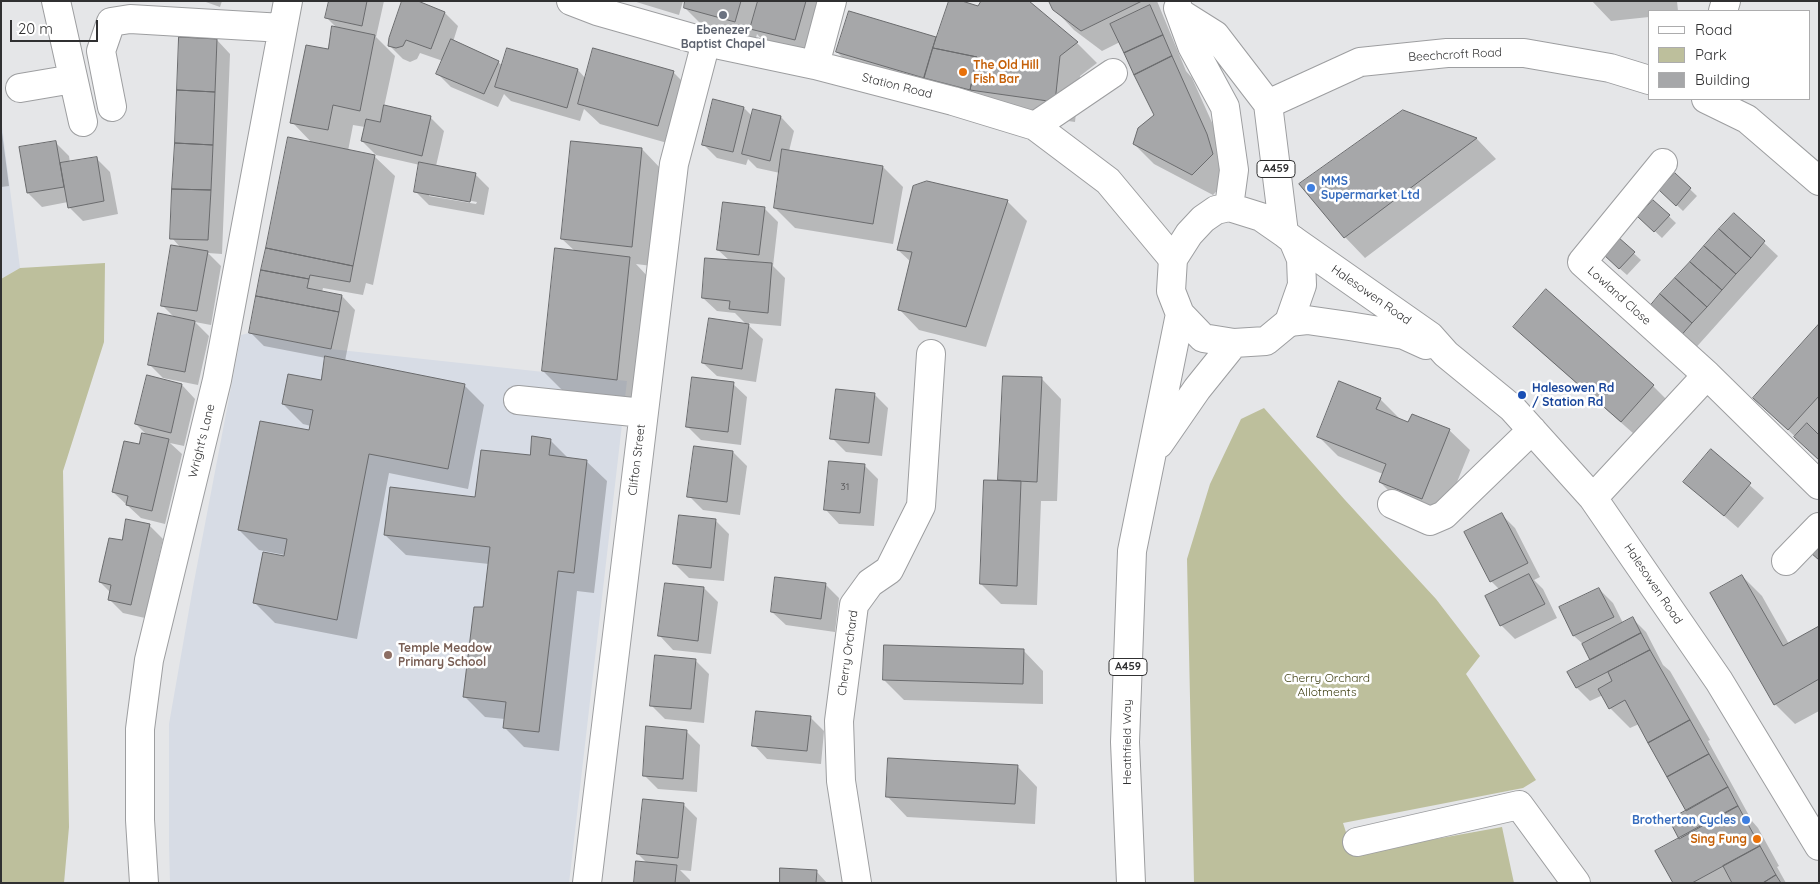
<!DOCTYPE html>
<style>
body{margin:0}
#map{position:relative;width:1820px;height:884px;overflow:hidden;background:#e5e6e8;font-family:Quicksand,sans-serif}
canvas{display:block}
.frame{position:absolute;inset:0;border:2px solid #303031;pointer-events:none}
.legend{position:absolute;left:1648px;top:10px;width:162px;height:90px;box-sizing:border-box;background:#fff;border:1px solid #acacad;margin:0;padding:6px 9px;list-style:none;font-size:15px;color:#303031}
.legend li{display:flex;align-items:center;gap:10px;height:25px}
.legend b{width:25px;border:1px solid #acacad}
.scale{position:absolute;left:10px;top:20px;width:88px;height:22px;box-sizing:border-box;border:2px solid #303031;border-top:0;padding-left:6px;font-size:15px;line-height:18px;white-space:nowrap;color:#303031;-webkit-text-stroke:4px #fff;paint-order:stroke}
</style>
<div id="map">
<canvas width="1820" height="884"></canvas>
<div class="frame"></div>
<ul class="legend">
<li><b style="height:6px;background:#fff"></b>Road</li>
<li><b style="height:14px;background:#bdbf9c"></b>Park</li>
<li><b style="height:14px;background:#a6a7a9"></b>Building</li>
</ul>
<div class="scale">20 m</div>
</div>
<script>
const g = document.querySelector('canvas').getContext('2d');
g.lineJoin = 'round';
function paint(path, color) { g.fillStyle = color; g.fill(path, 'evenodd'); }
function trace(path, color, width, dash) { g.strokeStyle = color; g.lineWidth = width; g.lineCap = dash ? 'butt' : 'round'; g.setLineDash(dash || []); g.stroke(path); }
function label(font, color, halo, rows, align = 'center') {
  g.font = font + ' Quicksand,sans-serif'; g.lineWidth = 5; g.setLineDash([]); g.textBaseline = 'middle'; g.strokeStyle = halo; g.fillStyle = color; for (const [text, x, y, turn = 0] of rows) {
    g.save(); g.translate(x, y); g.rotate((+turn || 0) * Math.PI / 180); g.textAlign = isNaN(turn) ? turn : align; if (halo) g.strokeText(text, 0, 0); g.fillText(text, 0, 0); g.restore();
  }
}
paint(new Path2D(`
 M1,118L20,268L1,279Z
 M249,333L331,349L627,381L569,883H170L169,845V724L193,587L241,335Z`), '#d7dce5');
paint(new Path2D(`
 M105,263L104,342L63,471L69,827L64,883H1V279L20,268Z
 M1264,408L1345,500L1436,599L1480,656L1466,674L1536,780L1523,788L1343,823L1353,854L1502,827L1514,883H1194L1187,559L1210,484L1241,419Z`), '#bdbf9c');
paint(new Path2D(`
 M203,1H222L220,7Z
 M330,1H384L376,37L395,56L384,107L430,117L444,131L436,166L475,174L489,188L484,215L429,205L415,191L420,165L376,155L362,141L365,127L353,125L348,151L374,156L395,176L373,285L366,283L363,295L323,288L322,292L342,296L355,310L345,361L464,385L484,405L468,489L389,473L357,639L275,623L255,603L285,555L259,550L239,530L310,432L311,426L303,424L283,404L322,382L326,358L264,346L250,332L313,144L292,122L329,50L338,29L326,17ZM429,193L477,202L476,204L429,196Z
 M633,1H683L679,15Z
 M687,1H823L809,53L765,43L757,34L755,41L705,28L685,8Z
 M1027,1L1077,43L1097,63L1080,76L1075,122L992,110L851,66L837,52L849,12L937,40Z
 M1050,1H1157L1186,71L1192,78L1227,156L1232,175L1213,195L1154,164L1134,144L1155,115L1120,42L1102,51L1074,30L1054,9Z
 M1592,1H1677L1678,11H1649V17L1611,21Z
 M445,13L458,26L453,42L498,62L503,66L578,70L586,79L673,72L693,92L678,146L600,124L584,109L580,121L511,101L504,94L498,107L451,87L437,73L443,61L420,53L417,59L410,62L403,59L389,45Z
 M217,40L230,54L222,254L208,253L221,266L211,325L195,322L209,336L198,385L163,378L149,364L174,317L162,305L181,248L172,238Z
 M714,101L744,108L752,116L781,117L794,131L789,151L883,167L903,187L893,244L795,228L775,208L780,173L757,168L748,159L746,165L717,158L703,144Z
 M1404,111L1477,139L1496,159L1365,258L1345,237Z
 M1,125L9,186L1,187Z
 M55,142L69,156L70,163L96,158L110,172L118,214L83,221L69,207L68,202L42,207L28,193Z
 M642,149L662,170L652,266L636,264L650,279L636,399L563,391L543,371L576,252L562,239Z
 M1675,175L1697,196L1683,211L1661,190Z
 M1007,201L1027,221L986,347L919,330L899,309L911,262L898,250Z
 M1654,202L1676,223L1662,238L1640,217Z
 M764,208L778,222L773,266L785,278L781,326L746,323L763,339L756,382L717,376L703,363L747,325L735,313L717,311L703,298L730,261L718,250Z
 M1734,215L1778,256L1692,352L1661,324Z
 M1618,239L1641,260L1627,275L1611,261Z
 M1819,326V459L1754,398Z
 M1515,327L1653,386L1673,406L1642,441L1535,347Z
 M1004,377L1041,378L1061,399L1057,501H1041L1037,605L1001,604L981,584L999,482Z
 M733,384L747,397L741,445L701,440L687,426Z
 M182,385L195,399L184,446L170,443L182,454L165,524L141,518L113,492L148,436L136,424Z
 M874,394L888,408L882,456L846,452L832,438Z
 M1380,399L1400,419L1409,423L1449,430L1470,450L1442,519L1400,502L1380,482L1383,474L1338,456L1318,436Z
 M550,440L569,459L586,461L607,481L594,593L577,591L559,751L524,747L504,727L505,719L485,717L465,697L484,609L489,564L406,555L385,535L476,499L531,457Z
 M695,447L733,452L747,466L740,515L703,510L689,496Z
 M1711,451L1764,498L1738,528L1685,482Z
 M864,465L878,479L874,526L839,524L826,510Z
 M1502,515L1515,528L1540,577L1534,580L1543,589L1557,618L1515,639L1501,625L1500,590L1491,581Z
 M715,520L729,534L724,581L689,578L675,564Z
 M149,525L163,539L145,618L123,613L109,599L111,593L100,582L122,542Z
 M1742,576L1762,596L1789,644L1819,627V711L1795,724L1775,704Z
 M825,584L839,598L835,632L786,625L772,612Z
 M704,588L718,602L711,654L673,650L660,636Z
 M1599,589L1613,603L1623,623L1632,618L1646,632L1663,665L1670,671L1710,740L1708,741L1752,821L1758,828L1779,866L1777,867L1786,883H1674L1681,839L1687,811L1639,724L1630,728L1610,708L1603,695L1590,701L1577,688L1592,660L1584,645L1574,636L1561,608Z
 M1023,650L1043,671V704L904,700L884,680Z
 M695,660L709,674L704,723L665,719L651,705Z
 M810,717L824,731L821,764L767,759L754,745Z
 M686,731L700,745L697,792L658,789L644,775Z
 M1017,766L1037,787L1035,824L907,817L887,796Z
 M683,804L697,818L691,871L680,870L690,880V883H635L648,864L638,854Z
 M816,871L827,883H781Z`), '#0003');
const building = new Path2D(`
 M329,1H367L362,26L325,18Z
 M402,1H418L445,12L431,49L406,40L403,46L396,48L388,46L389,38Z
 M685,1H741L735,22L684,8Z
 M758,1H806L795,40L750,29Z
 M949,1H962L978,6L981,1H1029L1078,42L1060,56L1055,102L970,90L977,57L933,48Z
 M1049,1H1142L1081,31L1053,10Z
 M1150,5L1163,35L1124,53L1110,24Z
 M849,11L936,37L924,78L836,52Z
 M332,26L375,35L360,111L333,105L328,130L290,123L306,45L328,49Z
 M1163,35L1172,56L1134,75L1124,53Z
 M179,37L217,39L215,92L177,90Z
 M451,39L499,61L484,94L436,74Z
 M507,48L578,69L567,108L495,87Z
 M593,48L674,71L658,126L578,104Z
 M933,48L977,57L970,90L924,78Z
 M1172,56L1207,134L1213,154L1192,175L1133,144L1138,128L1154,115L1134,75Z
 M177,90L215,92L213,145L175,143Z
 M713,99L744,107L733,152L702,145Z
 M384,105L431,116L422,156L361,141L366,119L380,122Z
 M753,109L781,116L770,161L742,154Z
 M1403,110L1477,138L1344,238L1299,184Z
 M288,137L375,155L353,266L266,248Z
 M56,141L64,187L27,193L19,147Z
 M571,141L642,148L632,247L561,239Z
 M175,143L213,145L211,190L172,189Z
 M782,149L883,166L873,224L774,208Z
 M97,157L104,201L68,208L60,163Z
 M419,162L476,173L470,202L414,192Z
 M1675,173L1691,188L1676,206L1659,190Z
 M927,181L1008,200L966,327L898,310L912,252L897,250L913,186Z
 M172,189L211,190L208,240L170,239Z
 M1653,200L1670,215L1654,232L1638,217Z
 M723,202L765,207L759,255L717,250Z
 M1734,213L1765,241L1751,258L1719,229Z
 M1719,229L1751,258L1736,274L1704,246Z
 M1618,237L1635,252L1619,269L1603,254Z
 M171,245L208,251L197,311L161,306Z
 M1704,246L1736,274L1722,290L1690,262Z
 M266,248L353,266L350,282L310,275L309,279L261,270Z
 M555,248L630,257L617,380L542,371Z
 M705,258L772,263L768,313L729,309L730,301L702,298Z
 M1690,262L1722,290L1707,307L1675,278Z
 M261,270L309,279L307,288L342,295L339,312L256,296Z
 M1675,278L1707,307L1692,323L1660,294Z
 M1546,289L1654,385L1621,422L1513,327Z
 M1660,294L1692,323L1678,339L1646,311Z
 M256,296L339,312L331,349L249,333Z
 M158,313L195,321L185,372L148,365Z
 M709,318L749,324L742,369L702,363Z
 M1819,324V396L1788,430L1753,398Z
 M325,356L465,384L448,469L369,454L337,620L253,603L263,552L284,556L287,539L238,530L260,421L309,430L313,410L282,404L288,374L321,380Z
 M147,375L182,384L171,433L135,424Z
 M1003,376L1042,377L1037,482L998,480Z
 M692,377L734,382L728,432L686,427Z
 M1339,381L1381,398L1376,409L1408,422L1412,414L1450,429L1422,499L1379,482L1386,464L1317,437Z
 M836,389L875,393L869,443L830,439Z
 M1807,423L1819,435V460L1794,437Z
 M142,433L169,439L152,511L126,505L128,496L112,492L124,441L139,444Z
 M532,436L551,439L549,455L587,460L574,573L558,571L539,732L503,728L506,702L463,697L474,607H483L490,547L384,535L390,487L475,497L481,450L530,455Z
 M694,446L733,451L727,502L687,497Z
 M1711,449L1751,483L1724,516L1683,482Z
 M829,461L865,464L860,513L824,510Z
 M984,480L1021,481L1017,586L980,584Z
 M1502,513L1528,563L1490,582L1464,532Z
 M679,515L716,519L711,568L673,564Z
 M126,519L150,524L131,605L108,600L111,585L99,582L109,538L122,540Z
 M1819,544V560L1811,553Z
 M1529,574L1545,604L1500,626L1485,596Z
 M1742,575L1783,646L1819,626V679L1774,705L1710,593Z
 M775,577L826,583L821,619L771,612Z
 M665,583L704,587L698,641L658,636Z
 M1599,588L1614,617L1573,636L1559,607Z
 M1633,617L1641,633L1590,660L1582,644Z
 M1641,633L1650,650L1576,688L1567,672Z
 M884,645L1024,649L1023,684L883,680Z
 M1650,650L1690,720L1648,743L1625,700L1609,709L1598,689L1612,681L1608,672Z
 M655,655L696,659L691,709L650,706Z
 M756,711L811,716L807,751L752,746Z
 M1690,720L1709,754L1667,777L1648,743Z
 M646,726L687,730L683,779L643,776Z
 M1709,754L1728,787L1686,811L1667,777Z
 M888,758L1018,765L1015,804L886,797Z
 M1728,787L1738,806L1679,839L1669,820Z
 M643,799L684,803L678,858L637,854Z
 M1738,806L1760,846L1692,883H1673L1655,851Z
 M1760,846L1776,875L1763,883H1732L1723,866Z
 M636,861L677,865L675,883H634Z
 M780,868L817,870L816,883H780Z
 M1776,875L1781,883H1763Z`);
paint(building, '#a6a7a9');
trace(building, '#6a6b6d', 1);
const minor = new Path2D(`
 M56,1L83,122
 M571,1L597,11L706,42L815,65L953,101L1035,126L1108,181L1173,259
 M1723,11L1726,1
 M815,65L832,1
 M20,88L73,79
 M1706,99L1747,119L1819,181
 M1268,104L1360,62L1447,53H1524L1610,68L1649,80
 M112,107L101,51L111,22L130,19L283,28
 M1035,126L1113,73
 M1663,163L1582,262L1707,375
 M1293,240L1430,336L1446,354L1512,408L1593,498L1719,681L1819,846
 M1289,322L1307,320L1349,326L1404,335L1426,345
 M518,400L643,413
 M1593,498L1707,375L1819,485
 M1392,504L1430,521L1444,515L1532,430
 M1786,561L1819,527
 M1357,842L1519,805L1576,883
 M144,883L140,820V729L149,660L217,380L288,1
 M587,883L674,164L706,42
 M857,883L841,781L839,721L854,605L870,583L889,570L921,506L931,354`);
const major = new Path2D(`
 M1178,8L1192,46L1225,107L1234,170L1229,207
 M1180,13L1215,35L1268,104L1284,233
 M1229,207L1261,217L1284,233L1293,240L1301,259L1302,285L1289,322L1266,341L1234,343L1203,338L1180,314L1171,291L1173,259L1189,234L1203,219L1216,210Z
 M1159,444L1197,389L1234,343
 M1131,883L1125,742L1132,551L1180,314`);
trace(minor, '#9d9ea0', 30);
trace(major, '#9d9ea0', 30);
trace(minor, '#fff', 28);
trace(major, '#fff', 28);
for (const [x, y, r, color] of [
 [723,15,5,"#6b7280"],
 [963,72,5,"#e8710a"],
 [1311,188,5,"#3f7fe0"],
 [1522,395,5,"#1a4fb4"],
 [388,655,5,"#8d6e63"],
 [1746,820,5,"#3f7fe0"],
 [1757,839,5,"#e8710a"]
]) { const dot = new Path2D(); dot.arc(x, y, r, 0, 2 * Math.PI); g.fillStyle = color; g.fill(dot); trace(dot, '#fff', 2); }
label('10px', '#4e4e4f', null, [
 ["31",845,487]
]);
for (const [x, y, w] of [
 [1276,169,38],
 [1128,667,38]
]) { const box = new Path2D(); box.roundRect(x - w / 2, y - 8.5, w, 17, 4); g.fillStyle = '#fff'; g.fill(box); trace(box, '#303031', 1); }
label('bold 11px', '#303031', null, [
 ["A459",1276,169],
 ["A459",1128,667]
]);
label('bold 12px', '#5b616d', '#fff', [
 ["Ebenezer",723,30],
 ["Baptist Chapel",723,44]
]);
label('12px', '#303031', '#fff', [
 ["Beechcroft Road",1455,55,-3],
 ["Station Road",897,86,14],
 ["Halesowen Road",1371,295,35],
 ["Lowland Close",1619,296,42],
 ["Wright's Lane",202,441,-76],
 ["Clifton Street",637,460,-83],
 ["Halesowen Road",1653,584,56],
 ["Cherry Orchard",848,653,-82],
 ["Heathfield Way",1127,742,-90]
]);
label('bold 12px', '#c56008', '#fff', [
 ["The Old Hill",973,65],
 ["Fish Bar",973,79],
 ["Sing Fung",1747,839,"right"]
], 'left');
label('bold 12px', '#366cbe', '#fff', [
 ["MMS",1321,181],
 ["Supermarket Ltd",1321,195],
 ["Brotherton Cycles",1736,820,"right"]
], 'left');
label('bold 12px', '#164399', '#fff', [
 ["Halesowen Rd",1532,388],
 ["/ Station Rd",1532,402]
], 'left');
label('bold 12px', '#785e54', '#fff', [
 ["Temple Meadow",398,648],
 ["Primary School",398,662]
], 'left');
label('12px', '#414216', '#fff', [
 ["Cherry Orchard",1327,678],
 ["Allotments",1327,692]
]);
</script>
